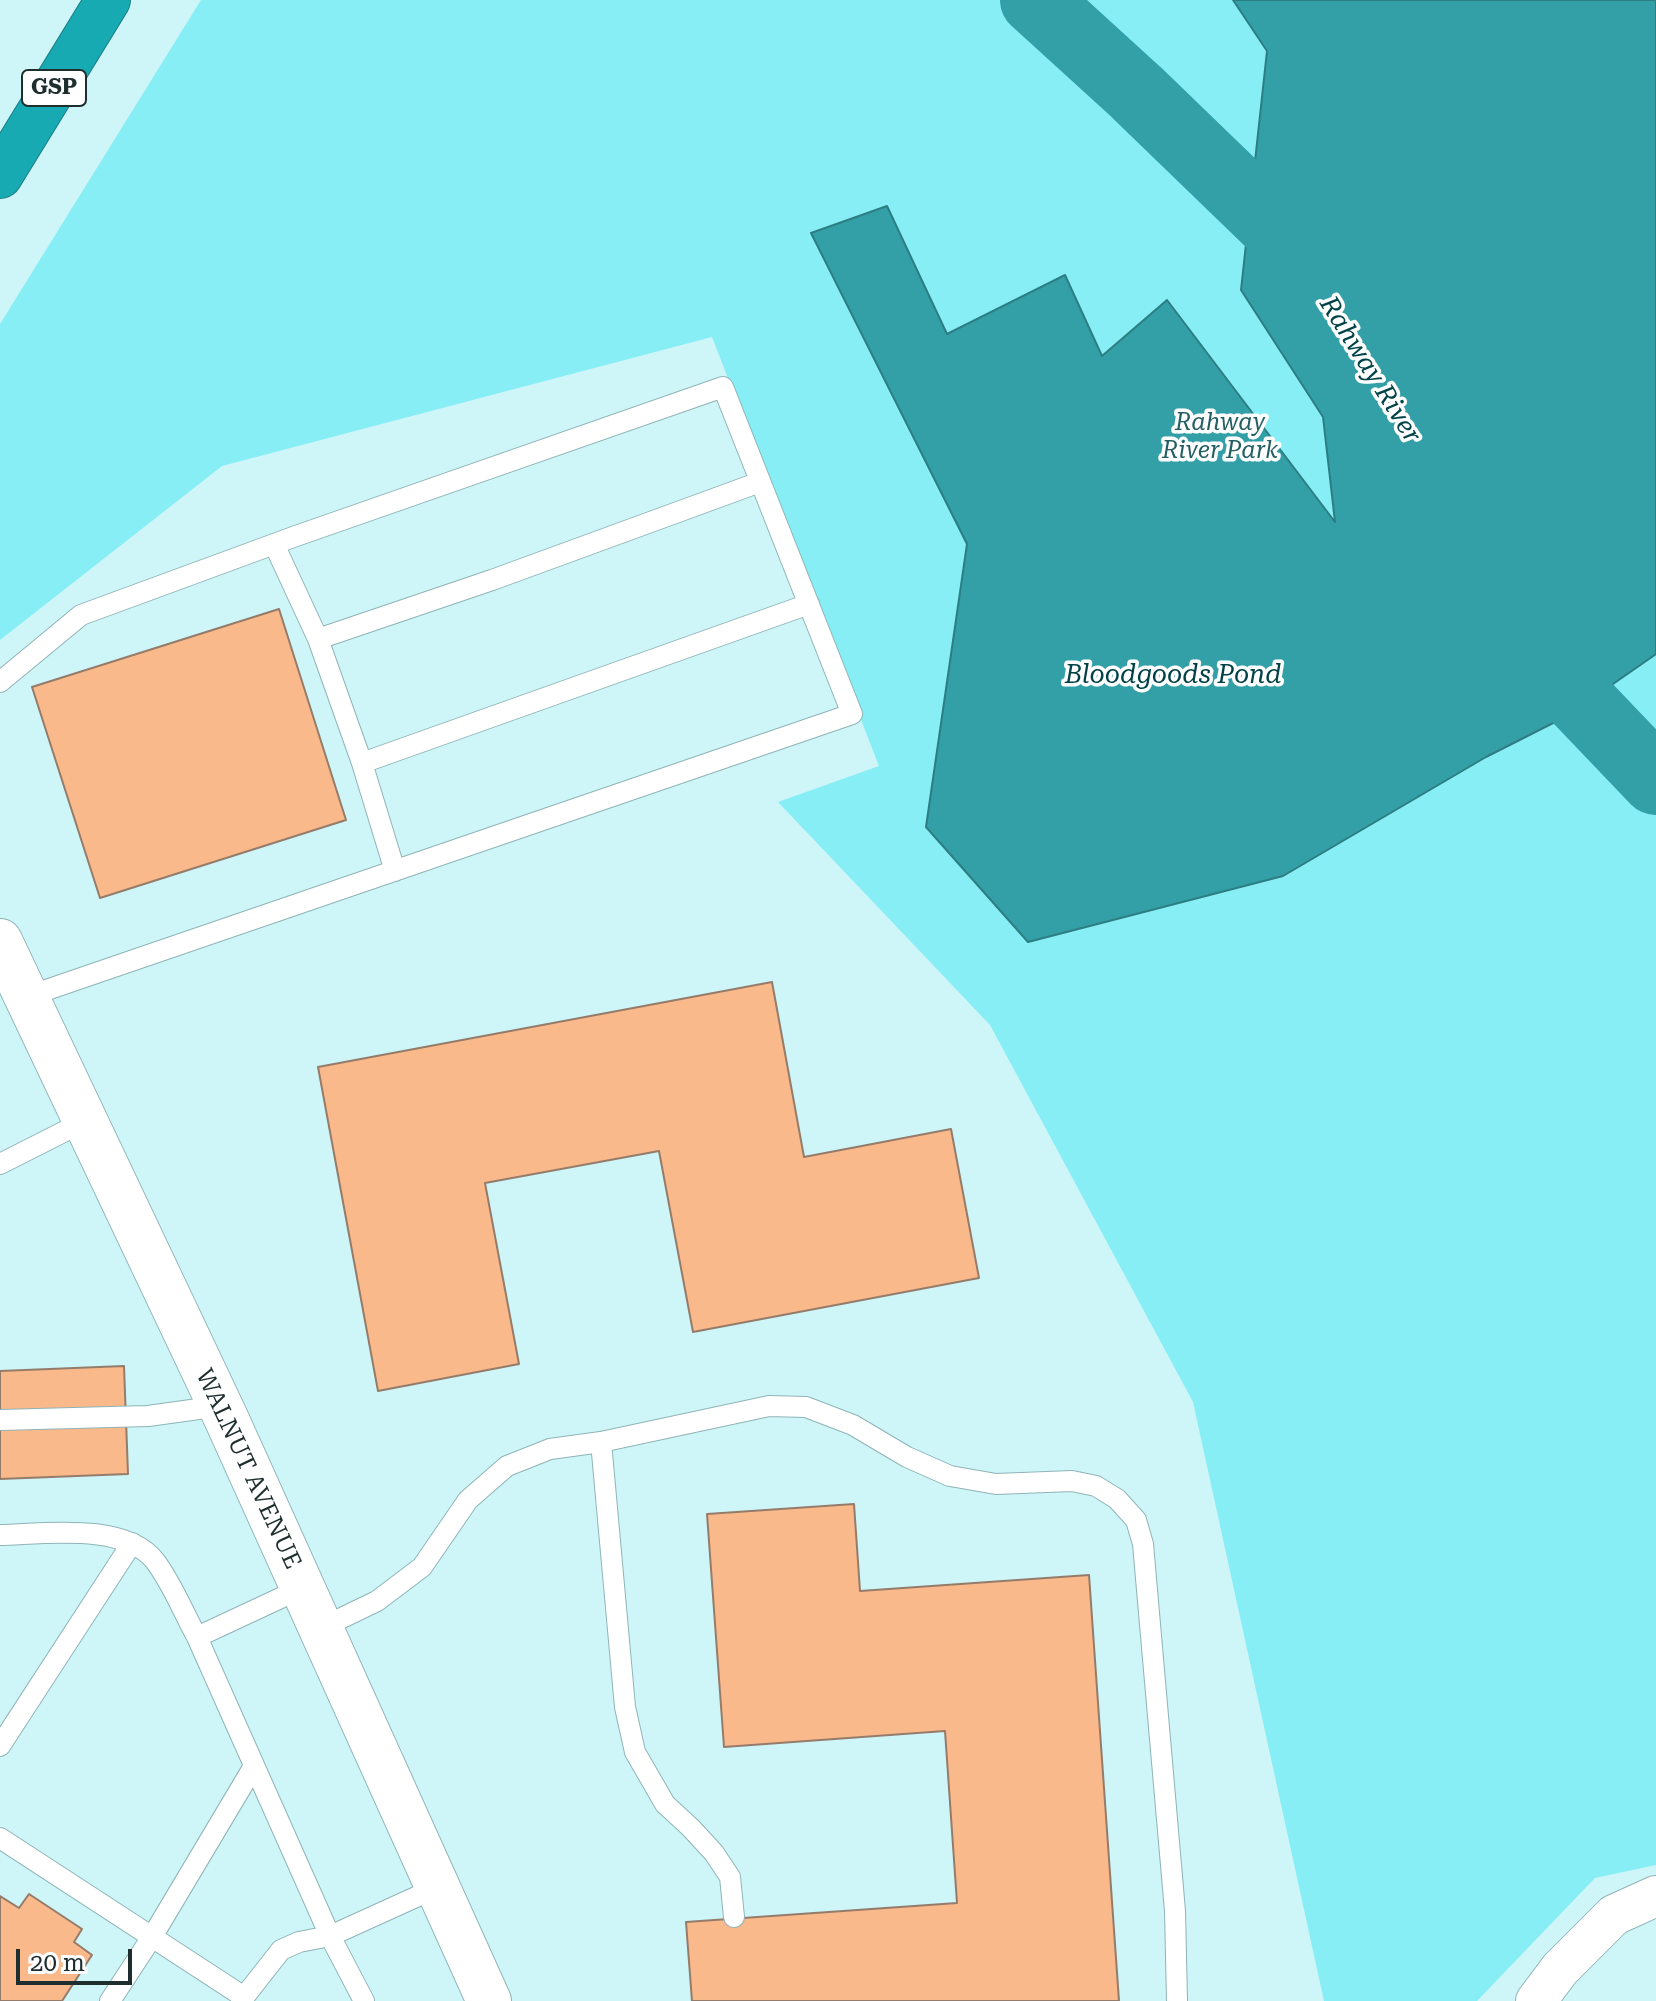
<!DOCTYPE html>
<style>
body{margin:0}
#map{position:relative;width:1656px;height:2001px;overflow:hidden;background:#cef5f8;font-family:"Roboto Serif",serif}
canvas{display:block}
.scale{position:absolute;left:16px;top:1949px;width:116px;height:36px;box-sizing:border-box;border:4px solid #1e2d2e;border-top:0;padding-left:10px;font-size:24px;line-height:28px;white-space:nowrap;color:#1e2d2e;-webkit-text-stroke:6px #fff;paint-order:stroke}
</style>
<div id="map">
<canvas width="1656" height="2001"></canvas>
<div class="scale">20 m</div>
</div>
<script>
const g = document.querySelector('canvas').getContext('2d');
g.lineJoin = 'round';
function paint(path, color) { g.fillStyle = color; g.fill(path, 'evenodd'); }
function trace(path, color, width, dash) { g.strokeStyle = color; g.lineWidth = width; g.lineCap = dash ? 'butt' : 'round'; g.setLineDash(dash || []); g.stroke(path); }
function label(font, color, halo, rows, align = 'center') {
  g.font = font + ' "Roboto Serif",serif'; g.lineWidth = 7; g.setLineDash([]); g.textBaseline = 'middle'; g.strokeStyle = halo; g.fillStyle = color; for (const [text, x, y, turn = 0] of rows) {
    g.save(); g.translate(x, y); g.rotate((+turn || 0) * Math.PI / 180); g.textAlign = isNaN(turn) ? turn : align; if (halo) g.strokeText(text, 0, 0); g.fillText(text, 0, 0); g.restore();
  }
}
paint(new Path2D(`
 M201,0H1656V1865L1595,1878L1477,2001H1324L1193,1402L990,1025L778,802L879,766L712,337L222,466L0,640V324Z`), '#87eef6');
const water = new Path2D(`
 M1233,0H1656V654L1567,716L1486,757L1283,876L1028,942L926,827L967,544L811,233L887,206L947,334L1065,275L1102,356L1167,300L1335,522L1323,417L1241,290L1267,51Z`);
paint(water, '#33a0a8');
trace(water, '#2d7e83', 2);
trace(new Path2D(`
 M1035,0L1136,92L1288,239L1312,278
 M1529,624L1571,691L1656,780`), '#33a0a8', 70);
const building = new Path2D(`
 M279,609L346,820L100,898L32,687Z
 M772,982L804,1157L951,1129L979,1278L693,1332L659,1151L485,1183L519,1364L378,1391L318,1067Z
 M124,1366L128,1474L0,1479V1371Z
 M854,1504L860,1591L1089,1575L1119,2001H692L686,1922L957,1903L945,1731L724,1747L707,1514Z
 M29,1894L82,1929L74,1942L92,1955L62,2001H0V1896L19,1908Z`);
paint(building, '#fab98b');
trace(building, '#957c6a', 2);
const lane = new Path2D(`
 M274,544L318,639L362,763L395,871
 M318,639L492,580L760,482
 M0,682L81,615L296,536L723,387L852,714L26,997
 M362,763L809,604
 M0,1164L85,1121
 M0,1420L148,1416L220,1406
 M601,1442L625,1707L635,1752L665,1804L691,1828L714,1853L730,1877L734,1917
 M0,1535C43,1534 125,1522 155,1561C172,1583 183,1612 197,1637L302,1588
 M319,1629L377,1601L422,1567L468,1500L507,1466L550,1449L601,1442L769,1406L806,1407L853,1425L907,1457L950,1476L996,1484L1072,1481L1096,1486L1117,1499L1136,1520L1143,1544L1175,1911L1177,2001
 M197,1637L330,1936L364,2001
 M0,1746L132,1543
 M0,1838L244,1997
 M110,2001L152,1937L254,1766
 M241,2001L281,1950L299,1942L330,1936L438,1887`);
const street = new Path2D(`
 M1536,2001L1560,1969L1614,1915L1656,1896`);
const secondary = new Path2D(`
 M0,941L226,1418L489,2001`);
const highway = new Path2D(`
 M0,176L108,0`);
trace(lane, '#8fb4b7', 22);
trace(street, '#8fb4b7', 42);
trace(secondary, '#8fb4b7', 46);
trace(highway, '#197e84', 46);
trace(lane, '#fff', 20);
trace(street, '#fff', 40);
trace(secondary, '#fff', 44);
trace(highway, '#17aab3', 44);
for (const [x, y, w] of [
 [54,88,64]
]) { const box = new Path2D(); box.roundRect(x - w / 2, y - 18, w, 36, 6); g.fillStyle = '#fff'; g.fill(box); trace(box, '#1e2d2e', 2); }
label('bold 22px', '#1e2d2e', null, [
 ["GSP",54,88]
]);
label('italic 24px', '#245f63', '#fff', [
 ["Rahway",1220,423],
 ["River Park",1220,451]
]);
label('24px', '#1e2d2e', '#fff', [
 ["WALNUT AVENUE",248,1469,65]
]);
label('italic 26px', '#004247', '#fff', [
 ["Rahway River",1370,370,58],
 ["Bloodgoods Pond",1173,675]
]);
</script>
